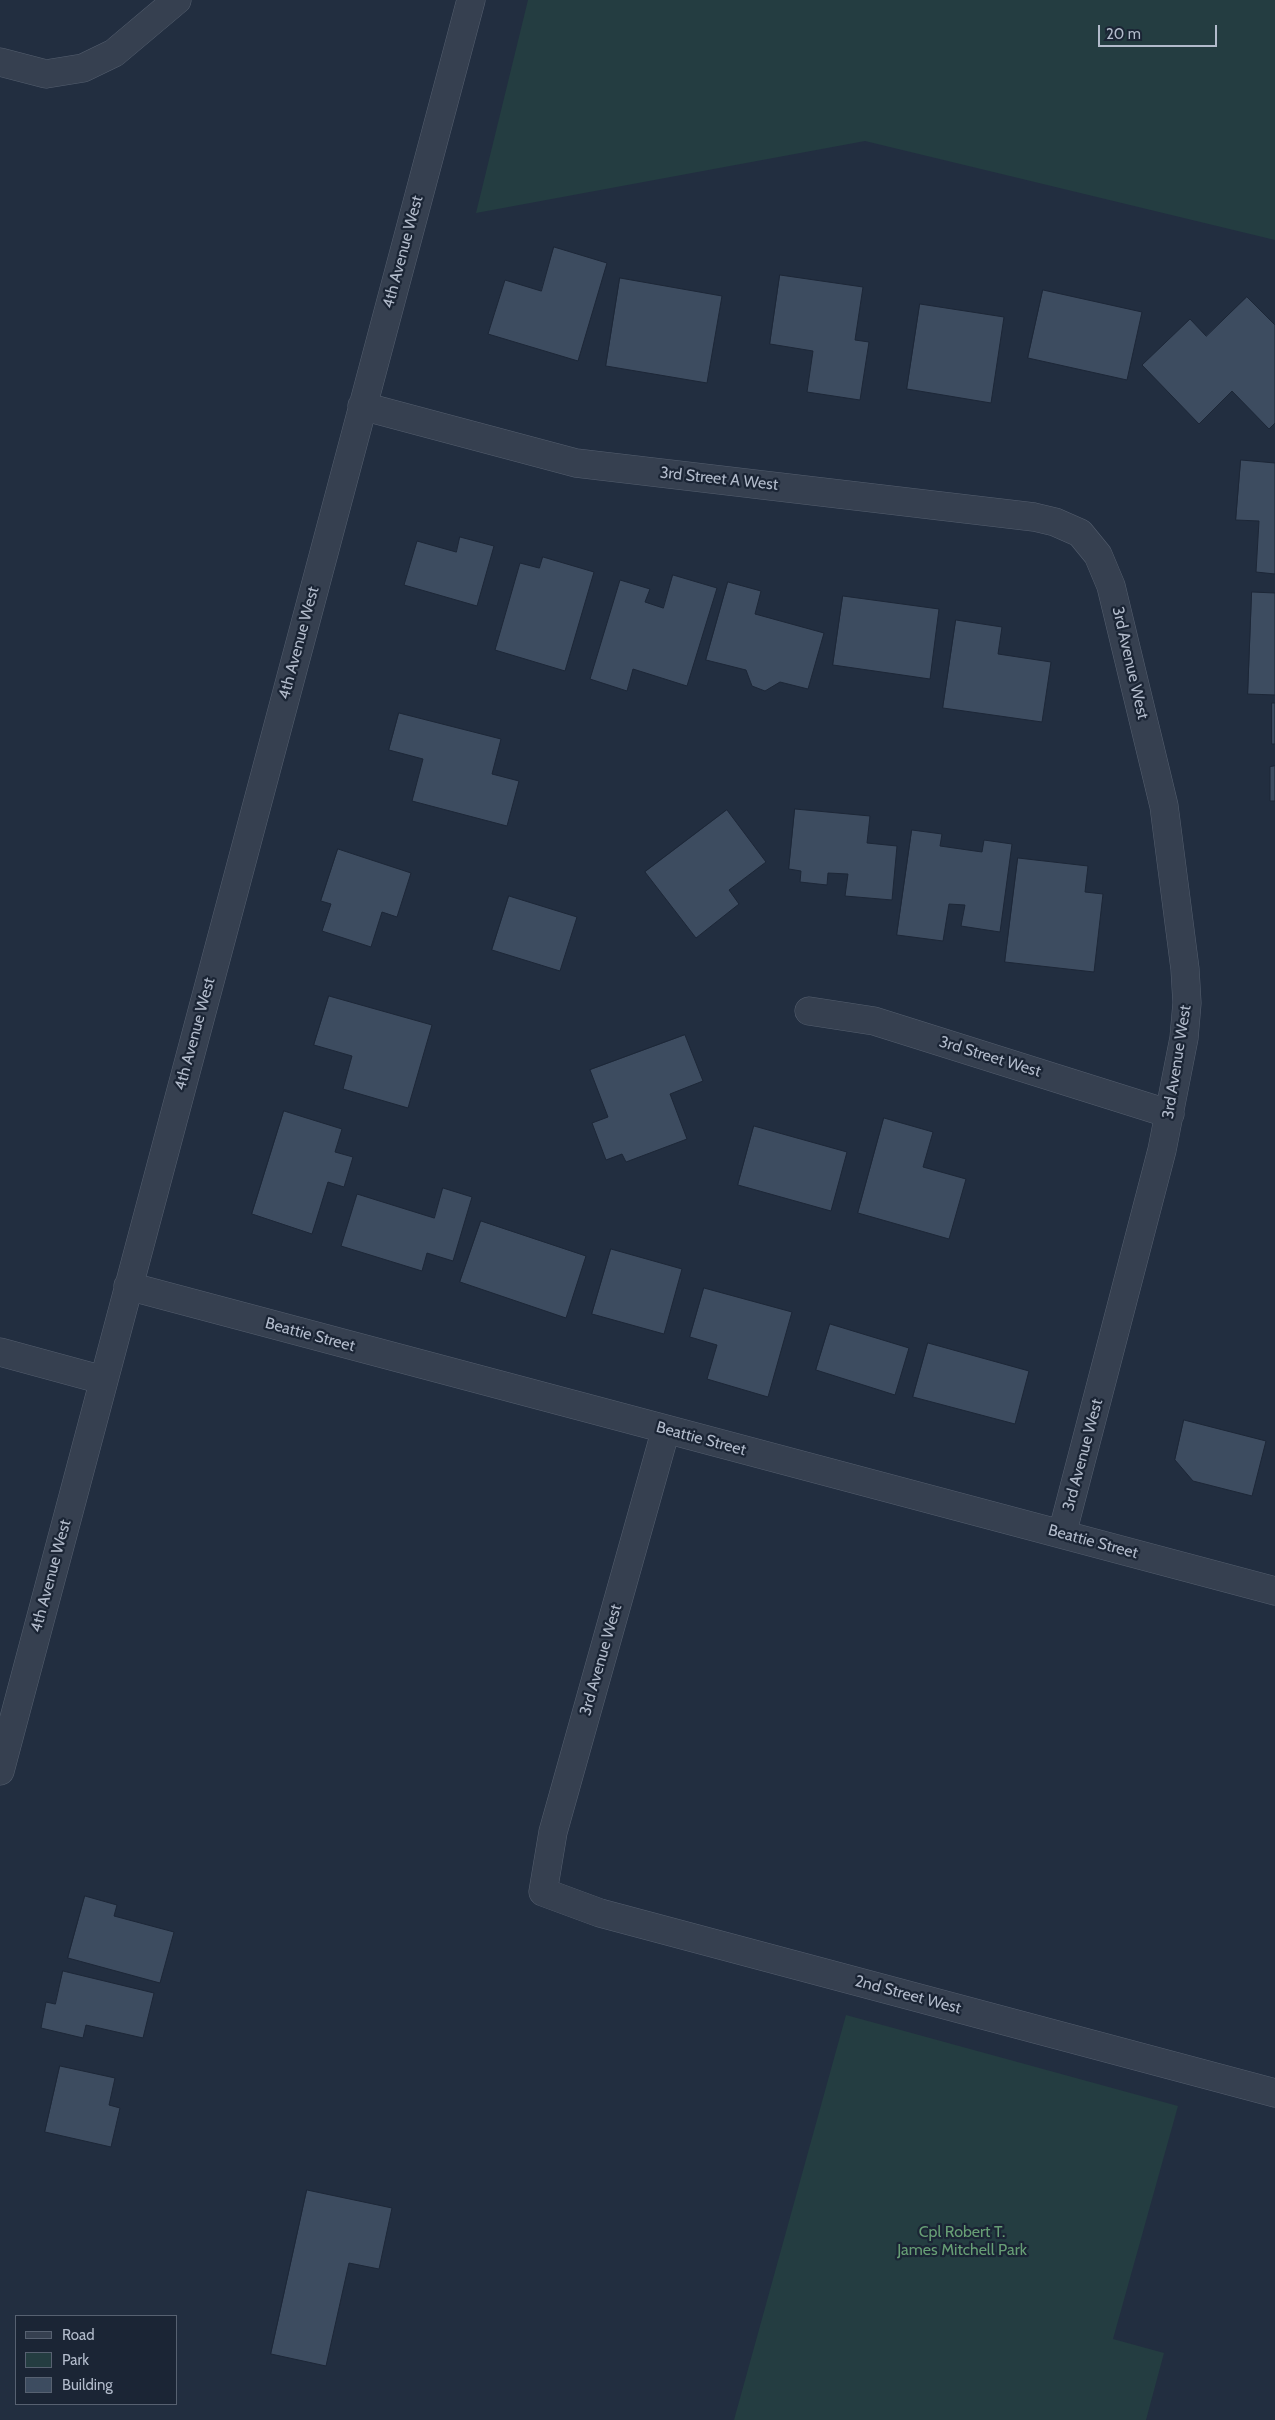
<!DOCTYPE html>
<style>
body{margin:0}
#map{position:relative;width:1275px;height:2420px;overflow:hidden;background:#222e40;font-family:Cabin,sans-serif}
canvas{display:block}
.legend{position:absolute;left:15px;top:2315px;width:162px;height:90px;box-sizing:border-box;background:#1b2535;border:1px solid #576171;margin:0;padding:6px 9px;list-style:none;font-size:15px;color:#b2bbcb}
.legend li{display:flex;align-items:center;gap:10px;height:25px}
.legend b{width:25px;border:1px solid #576171}
.scale{position:absolute;left:1098px;top:25px;width:119px;height:22px;box-sizing:border-box;border:2px solid #b2bbcb;border-top:0;padding-left:6px;font-size:15px;line-height:18px;white-space:nowrap;color:#b2bbcb;-webkit-text-stroke:4px #1b2535;paint-order:stroke}
</style>
<div id="map">
<canvas width="1275" height="2420"></canvas>
<ul class="legend">
<li><b style="height:6px;background:#364050"></b>Road</li>
<li><b style="height:14px;background:#243d41"></b>Park</li>
<li><b style="height:14px;background:#3d4c60"></b>Building</li>
</ul>
<div class="scale">20 m</div>
</div>
<script>
const g = document.querySelector('canvas').getContext('2d');
g.lineJoin = 'round';
function paint(path, color) { g.fillStyle = color; g.fill(path, 'evenodd'); }
function trace(path, color, width, dash) { g.strokeStyle = color; g.lineWidth = width; g.lineCap = dash ? 'butt' : 'round'; g.setLineDash(dash || []); g.stroke(path); }
function label(font, color, halo, rows, align = 'center') {
  g.font = font + ' Cabin,sans-serif'; g.lineWidth = 4.5; g.setLineDash([]); g.textBaseline = 'middle'; g.strokeStyle = halo; g.fillStyle = color; for (const [text, x, y, turn = 0] of rows) {
    g.save(); g.translate(x, y); g.rotate((+turn || 0) * Math.PI / 180); g.textAlign = isNaN(turn) ? turn : align; if (halo) g.strokeText(text, 0, 0); g.fillText(text, 0, 0); g.restore();
  }
}
paint(new Path2D(`
 M528,0H1275V240L865,141L476,213Z
 M846,2015L1178,2106L1113,2339L1164,2353L1146,2420H734Z`), '#243d41');
const building = new Path2D(`
 M554,247L607,263L578,361L488,334L505,280L541,291Z
 M780,275L863,287L855,340L869,342L860,400L807,392L813,351L770,344Z
 M620,278L722,296L707,383L606,366Z
 M1043,290L1142,312L1127,380L1028,358Z
 M1247,297L1275,325V423L1269,429L1232,391L1199,424L1142,365L1190,319L1206,336Z
 M920,304L1004,317L991,403L907,389Z
 M1241,460L1275,463V574L1256,572L1259,521L1236,520Z
 M460,537L494,546L477,606L404,585L417,541L456,552Z
 M543,557L594,572L565,671L495,650L520,563L539,568Z
 M673,575L717,588L687,686L633,669L627,691L590,679L620,580L650,589L645,602L663,608Z
 M728,582L761,591L755,614L824,633L808,689L780,682L765,691L752,686L746,670L706,660Z
 M1252,592L1275,593V695L1248,694Z
 M843,596L939,609L930,679L833,665Z
 M956,620L1002,627L998,654L1051,662L1042,722L943,708Z
 M1272,703H1275V744H1272Z
 M399,713L501,739L492,774L519,781L507,826L412,801L423,759L389,750Z
 M1275,766V801H1270V767Z
 M795,809L870,816L867,843L897,846L892,900L845,896L848,874L828,873L827,885L800,882L801,871L789,869Z
 M727,810L766,862L729,890L739,904L696,938L645,872Z
 M912,830L942,834L940,846L982,852L984,840L1012,844L1000,932L961,926L965,905L949,904L943,941L897,935Z
 M338,849L411,873L397,917L382,912L371,947L322,931L331,904L321,901Z
 M1018,858L1088,866L1085,892L1103,894L1094,972L1005,962Z
 M509,896L577,917L560,971L492,950Z
 M329,996L432,1025L408,1108L343,1089L352,1056L314,1045Z
 M685,1035L703,1081L670,1094L687,1139L626,1162L622,1154L606,1160L592,1123L608,1117L590,1070Z
 M284,1111L342,1129L335,1152L353,1157L344,1187L328,1182L312,1234L252,1214Z
 M884,1118L933,1132L923,1167L966,1179L949,1239L858,1213Z
 M754,1126L847,1152L831,1211L738,1185Z
 M443,1188L472,1197L453,1261L427,1253L422,1271L341,1246L357,1194L434,1218Z
 M481,1221L586,1256L566,1318L460,1282Z
 M611,1249L682,1269L664,1334L592,1314Z
 M704,1288L792,1312L768,1397L707,1379L717,1345L690,1337Z
 M830,1324L909,1348L895,1395L816,1370Z
 M928,1343L1029,1371L1015,1424L913,1397Z
 M1184,1420L1266,1441L1252,1496L1193,1481L1175,1460Z
 M85,1896L117,1905L114,1916L174,1932L160,1983L68,1958Z
 M63,1971L154,1993L143,2038L86,2025L83,2038L41,2028L46,2002L55,2004Z
 M60,2066L115,2078L109,2105L120,2108L111,2147L45,2132Z
 M307,2190L392,2208L379,2269L349,2263L326,2366L271,2354Z`);
paint(building, '#3d4c60');
trace(building, '#1d2737', 1);
const minor = new Path2D(`
 M0,62L46,74L83,68L114,53L177,0
 M362,406L576,463L1034,517L1055,522L1080,533L1098,555L1111,586L1164,806L1185,969L1187,1003L1184,1038L1162,1150L1062,1534
 M809,1011L874,1021L1170,1114
 M128,1286L1275,1591
 M0,1352L103,1380
 M666,1429L553,1832L543,1892L600,1913L1275,2093
 M0,1771L471,0`);
trace(minor, '#545e6e', 29);
trace(minor, '#364050', 28);
label('16px', '#b2bbcb', '#1b2535', [
 ["4th Avenue West",403,252,-75],
 ["3rd Street A West",719,479,6],
 ["4th Avenue West",299,643,-75],
 ["3rd Avenue West",1130,663,77],
 ["4th Avenue West",195,1034,-75],
 ["3rd Street West",990,1057,17],
 ["3rd Avenue West",1177,1062,-81],
 ["Beattie Street",310,1335,15],
 ["Beattie Street",701,1439,15],
 ["3rd Avenue West",1083,1455,-75],
 ["Beattie Street",1093,1542,15],
 ["4th Avenue West",51,1576,-75],
 ["3rd Avenue West",601,1660,-74],
 ["2nd Street West",908,1995,15]
]);
label('16px', '#679e75', '#1b2535', [
 ["Cpl Robert T.",962,2232],
 ["James Mitchell Park",962,2250]
]);
</script>
